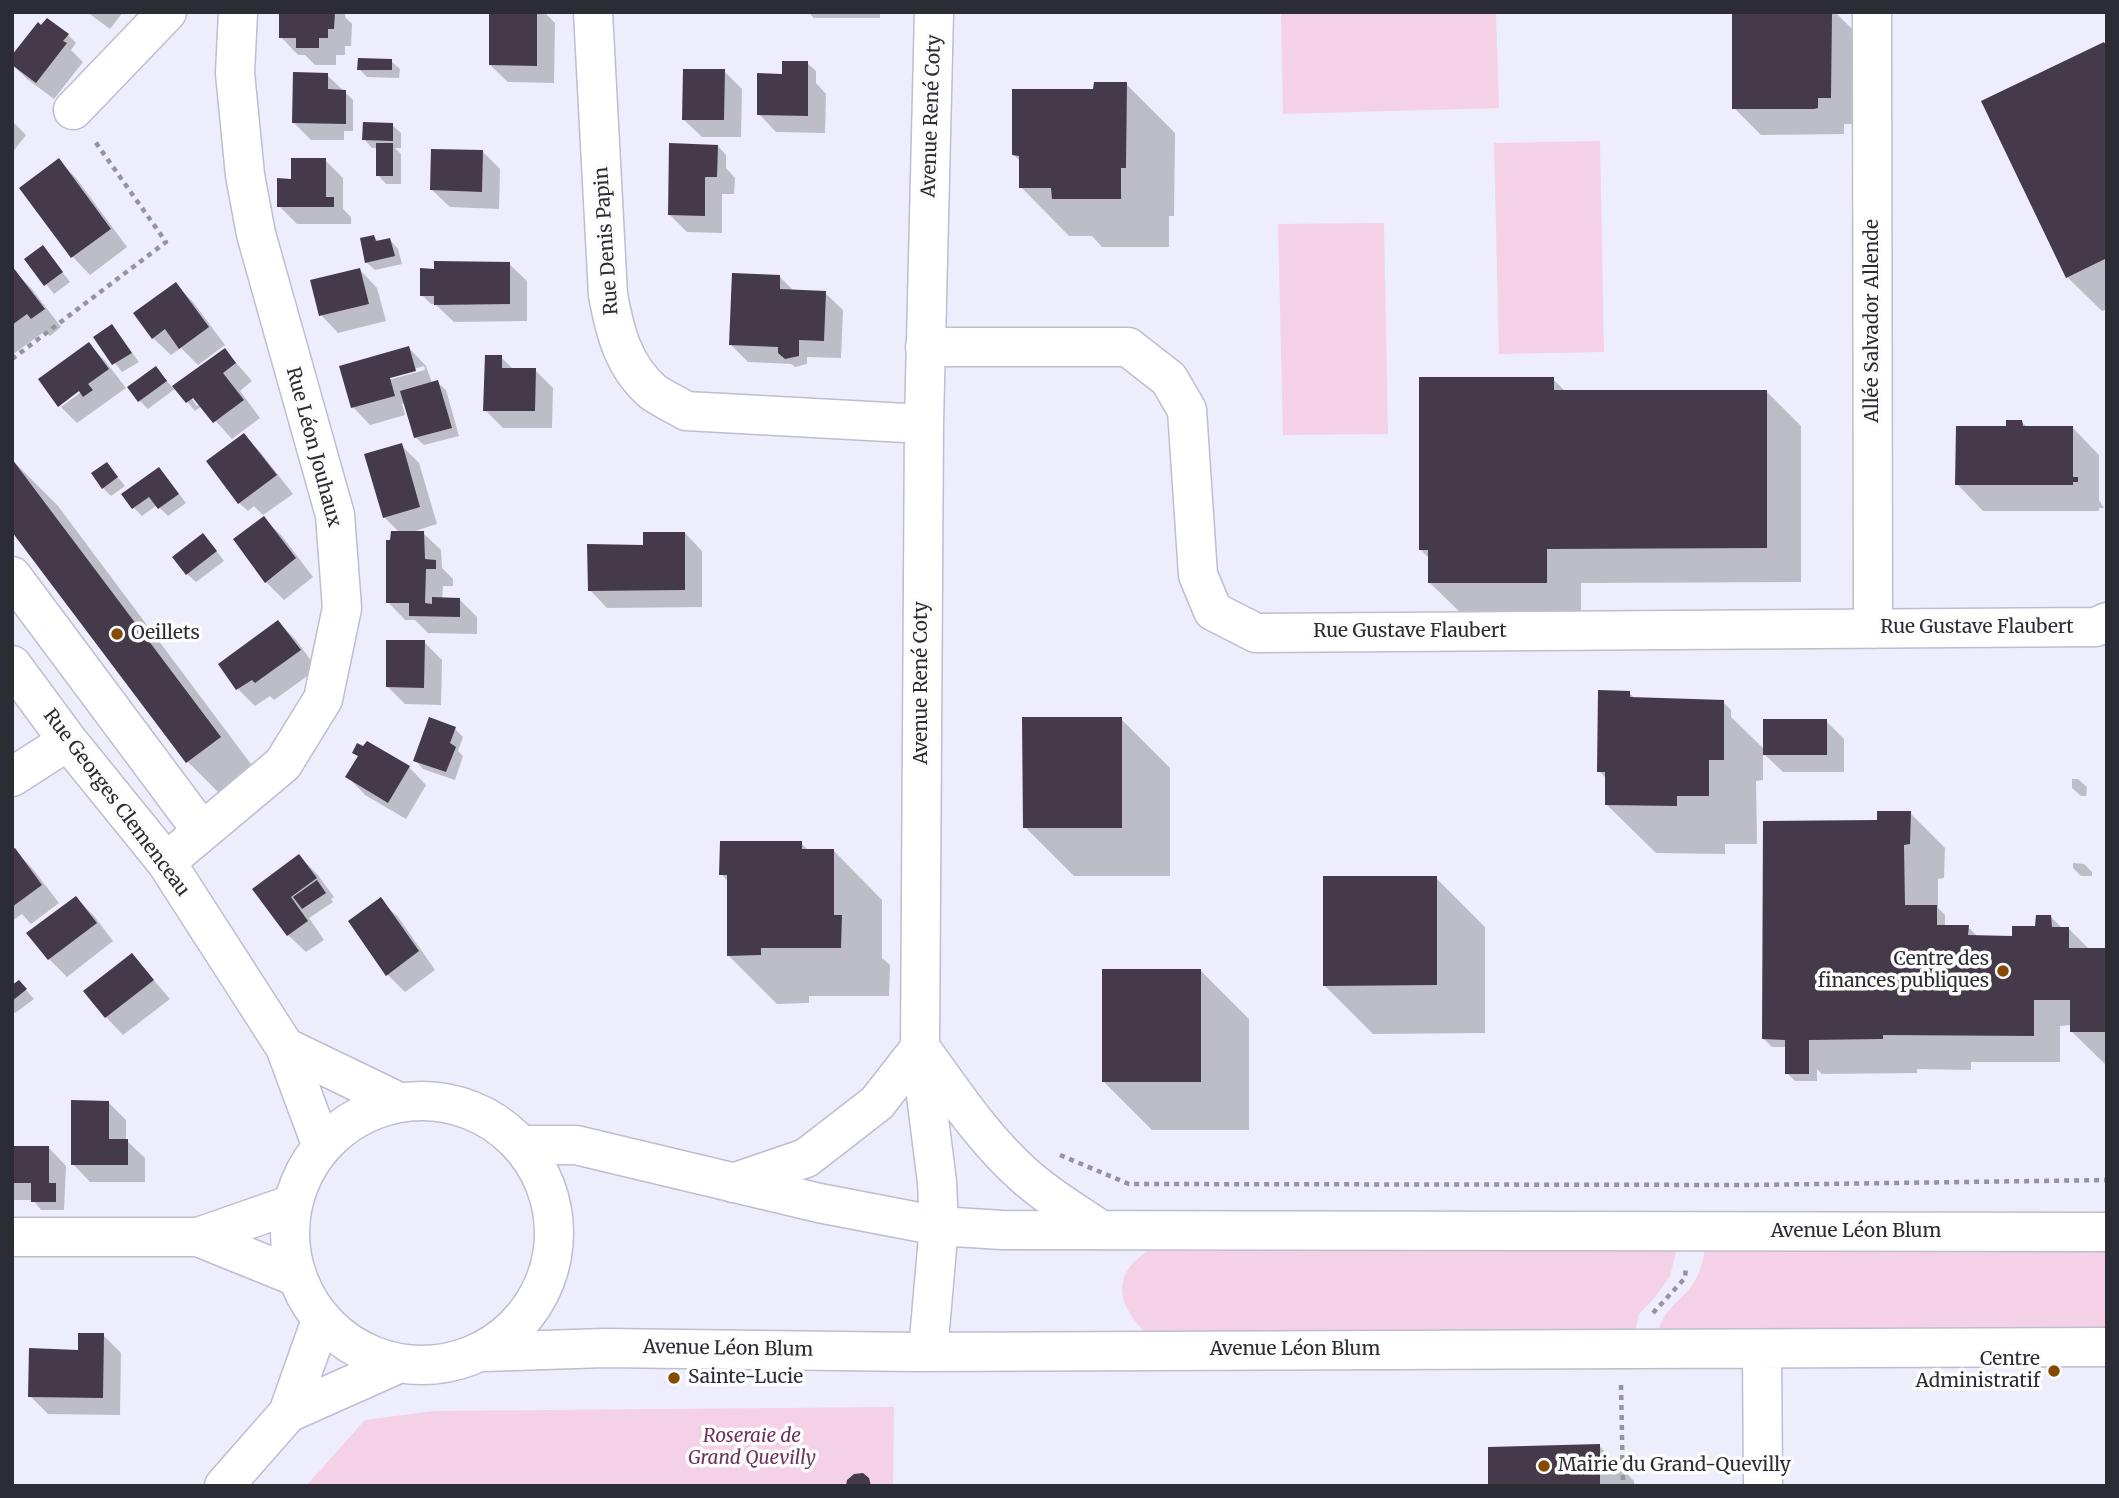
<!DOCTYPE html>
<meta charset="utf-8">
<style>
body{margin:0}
#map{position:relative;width:2119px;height:1498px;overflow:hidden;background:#ededfb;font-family:Merriweather,serif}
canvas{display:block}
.frame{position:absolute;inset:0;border:14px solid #2c2c34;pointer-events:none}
</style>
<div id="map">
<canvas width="2119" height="1498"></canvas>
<div class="frame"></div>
</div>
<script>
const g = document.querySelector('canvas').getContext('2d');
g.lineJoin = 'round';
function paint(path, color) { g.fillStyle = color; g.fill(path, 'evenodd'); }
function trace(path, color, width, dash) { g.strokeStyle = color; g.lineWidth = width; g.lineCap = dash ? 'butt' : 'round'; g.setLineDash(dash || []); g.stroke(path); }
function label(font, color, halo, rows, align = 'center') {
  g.font = font + ' Merriweather,serif'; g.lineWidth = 7; g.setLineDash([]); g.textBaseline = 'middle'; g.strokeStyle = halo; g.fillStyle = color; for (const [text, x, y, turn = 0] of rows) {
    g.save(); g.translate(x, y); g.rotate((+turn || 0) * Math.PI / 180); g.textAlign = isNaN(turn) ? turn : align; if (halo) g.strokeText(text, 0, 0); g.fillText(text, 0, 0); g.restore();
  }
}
paint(new Path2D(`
 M1281,12H1496L1499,108L1283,114Z
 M1600,141L1604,352L1499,354L1494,143Z
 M1384,223L1388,434L1283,435L1278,224Z
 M2107,1248V1326L2077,1335L1658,1333C1664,1308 1677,1305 1691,1287C1699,1276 1703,1262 1705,1249Z
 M1151,1249H1677L1670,1276L1656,1296L1639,1314L1634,1335L1149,1336C1117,1305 1109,1275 1151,1249Z
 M894,1407L893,1486H306L365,1420L434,1411Z`), '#f4d1e6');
paint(new Path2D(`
 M87,12H123L110,29Z
 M281,12H345V17L352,24L351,46H345V55H336V65H315L305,55H298L281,37Z
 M491,12H544L555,23L554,83L508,82L490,65Z
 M808,12H880V18H814Z
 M1734,12H1835L1858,35L1857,124H1844V134L1761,135L1734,108Z
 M42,27L68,35L76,43L71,50L83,62L54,99L27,79L12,64Z
 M2107,47V309L2102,311L2067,277Z
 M391,61L400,69L399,78L367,77L359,69Z
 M807,63L816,71V83L826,94L825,133L776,132L759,114L784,75Z
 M724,71L742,89L741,137H702L684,120Z
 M327,75L353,100V131H344V140H311L293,122Z
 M1126,84L1175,133L1174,216H1169V247H1102L1092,236H1069L1021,187V162L1014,155L1095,91Z
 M12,121L26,135L12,153Z
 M392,125L401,133V148H395L401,154V184H386L378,175V148H372L364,139Z
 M718,146L726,155V168L735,178L734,194H722V233L687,232L669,214Z
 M482,151L500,169L499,209L450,207L432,190Z
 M325,160L343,178V209L351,217V224H297L279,206L293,180Z
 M59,161L76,178L127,247L90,275L73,257L22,188Z
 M374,237L379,242L390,240L398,249L402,264L375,270L366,262Z
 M43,247L70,282L54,294L27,260Z
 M509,264L527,281V321L454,322L435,304H431L422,295Z
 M13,270L31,288L61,327L50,336L45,331L12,355Z
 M360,270L377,288L386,321L338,333L321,315Z
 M780,277L794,291L825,293L843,310L841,358L807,357V364L795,367L791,364L748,362L730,344Z
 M176,285L193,302L225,345L198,365L181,348L171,355L153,338Z
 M112,326L139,362L122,372L95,338Z
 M89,344L106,362L126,388L77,423L61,407L81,392Z
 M409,348L426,366L432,383L437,382L446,390L459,436L424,445L415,437L405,403L402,404L405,415L370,425L353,407L341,367ZM424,366L425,370L377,383L376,380Z
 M225,350L252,381L240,391L260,418L232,439L202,406L195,411L176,388L148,409L139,400L156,368L173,388ZM185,389L200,404L197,406Z
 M501,357L514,370H535L553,388L552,428H503L485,410Z
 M1553,379L1566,392L1766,391L1801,426V582L1581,583V617H1465L1430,583V559L1420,549Z
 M2021,421L2028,428H2073L2099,455V500L2104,508H2099V511H1983L1957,484L2008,428Z
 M244,435L261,453L293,494L263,515L254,506L248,511L239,503Z
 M401,445L419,463L437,524L412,532L423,533L441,550L442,568L453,579V586H443L442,599H459L477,617V634L428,633L415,620H405L388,602L392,541L400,533L384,517Z
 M12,460L58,506L268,787L236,810L187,761Z
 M107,464L125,486L111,496L103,488Z
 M167,478L186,503L168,516L157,505L142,516L134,508Z
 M264,519L282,536L313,577L284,600L266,582Z
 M685,533L702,551V607L607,608L590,590L645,547Z
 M211,544L224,561L196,582L187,574Z
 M278,622L296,640L317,669L274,700L270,696L255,706L237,688Z
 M424,642L442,660L441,705L405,704L388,687Z
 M1629,692L1635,699L1723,702L1731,710V717L1765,750L1826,721L1844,739V772H1783L1763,753V780L1756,781L1757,844H1725V854L1656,853L1607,805V779L1599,771Z
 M1121,719L1170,768V876H1074L1025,827Z
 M455,729L463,737L458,751L463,756L455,780L423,769L415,760Z
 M359,757L409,767L426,785L406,819L365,795L348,777Z
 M2072,779H2078L2087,787L2086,796H2081L2072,788Z
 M1910,813L1945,848L1944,878L1938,879V908L1945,915V926L1968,927L1978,937L2014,938L2037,928L2051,917L2062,928L2069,929L2090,950H2107V1066L2071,1031V1025L2060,1026V1062H1971V1070L1917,1069V1073L1822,1074L1817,1069V1081H1795L1787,1073V1047H1772L1764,1039L1876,822Z
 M801,843L809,851H834L882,900V958L890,965L889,996H809V1003L777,1004L728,955L729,882L721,874Z
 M14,850L32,868L59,903L31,924L22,914L12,921V852Z
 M299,856L317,874L334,897L331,899L333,902L309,918L324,940L306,952L288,935L254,889Z
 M2073,863L2084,864L2092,872V876H2081L2073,868Z
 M1436,878L1485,927V1033L1373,1034L1324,985Z
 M76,898L94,916L113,941L67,977L49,959Z
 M380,900L398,917L435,970L405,992L387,974Z
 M132,955L170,999L123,1035L106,1017Z
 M1200,970L1249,1019V1130H1152L1104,1082Z
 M19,982L34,999L15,1013L12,1011V987Z
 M109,1103L126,1120V1140L145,1158V1182H90L73,1164Z
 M12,1148H49L66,1166L64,1210H41L33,1200H12Z
 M103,1335L121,1353L120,1415L48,1414L30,1396L79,1352Z
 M1599,1446L1634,1481V1486H1490Z`), '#0003');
paint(new Path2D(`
 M279,12H335L334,29H328V38H319V48H296V38H279Z
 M489,12H537V66L489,65Z
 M1732,12H1832L1831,98H1818V108L1814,109H1732Z
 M47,18L69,34L63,41L67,43L36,83L12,65V55L38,22L41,25Z
 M2104,42L2107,47V258L2066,278L1981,101Z
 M358,58L392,59V70H357Z
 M782,61H808V116L757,115V73L782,74Z
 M683,69H725L724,120H682Z
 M293,72L328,73V89L346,90V124L292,123Z
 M1094,82H1127L1126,168H1121V199H1052L1051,188H1019V156L1012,155V89H1093Z
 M363,122L393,123V141L362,140Z
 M376,143H393V176H376Z
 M669,143L718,145L717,177H705V216L668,215Z
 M431,149L483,150L482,192L430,190Z
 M59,158L111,229L71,258L19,188Z
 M291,158H326V197H334V207H277V178L291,179Z
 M374,235L376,241L390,238L395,256L365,263L360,238Z
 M43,245L63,272L44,286L24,259Z
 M434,261L510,262V304L434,305V296H420V268L434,269Z
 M12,266L45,309L31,319L27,314L12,325Z
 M360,268L369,304L319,316L310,280Z
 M732,273L780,275V289L826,291L824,341L799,340V356L785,359L778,353V347L729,345Z
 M176,282L209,327L179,349L165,329L152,339L133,313Z
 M112,324L132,353L112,365L93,337Z
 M89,342L109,369L88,384L93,390L83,397L79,391L58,407L38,379Z
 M409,346L416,371L390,378L395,396L351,408L339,366Z
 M225,348L236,363L223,373L244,400L213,423L193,398L186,403L172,386Z
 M485,355H502V368H536L535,411H483Z
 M156,366L167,381L138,402L127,387Z
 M1419,377H1554V390H1767V548L1547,549V583H1428V550H1419Z
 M438,380L452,428L414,438L400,391Z
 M2006,420H2022L2023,426H2073V477H2078V482H2073V485H1955L1956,426H2006Z
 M244,433L277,475L238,504L206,461Z
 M402,443L420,507L383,518L364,454Z
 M12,459L221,737L186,763L12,532Z
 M107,462L118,477L102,489L91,473Z
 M159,467L179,494L158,509L149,497L132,509L121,494Z
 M264,516L296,558L265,583L233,539Z
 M391,531H424L425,559L436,560V569H426L425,603L432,604V597L460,598V617L409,616V603H386V540H390Z
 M643,532H685V590L588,591L587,544L643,545Z
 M203,533L217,551L186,575L172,557Z
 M278,620L301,650L255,683L252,680L236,690L218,664Z
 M386,640H425L424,688L386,687Z
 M1598,690L1630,691V697L1724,700V760H1709V796H1677V806L1605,805V772H1597Z
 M429,717L456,727L450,743L456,747L446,772L413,761Z
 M1022,717H1122V828H1023Z
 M1763,719H1827V755H1763Z
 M367,741L410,766L388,803L345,777L358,756L352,753L357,743L363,746Z
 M1877,811H1911L1910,844L1904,845L1905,905H1937V925H1969L1968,935L2012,936V926H2035L2036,915H2051L2052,927H2069V948H2107V1032H2070V1000H2034V1036L1883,1035V1039L1809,1040V1074H1785V1040L1762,1039L1763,821L1877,820Z
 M720,841H802V849H834V915H842L841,948H761V955L727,956V875H719Z
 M15,848L42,885L12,907V850Z
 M299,854L317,878L291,897L308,921L287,936L252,889Z
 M1323,876H1437V985L1323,986Z
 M317,880L326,893L302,909L293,897Z
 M76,896L97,923L48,960L26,933Z
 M381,897L419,951L386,976L348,921Z
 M132,953L154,980L105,1018L83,991Z
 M1102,969H1201V1082H1102Z
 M19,980L27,989L12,1001V985Z
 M71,1100L109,1101V1139H128V1165H71Z
 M12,1146H49V1183H56V1202H31V1183H12Z
 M78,1333H104L103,1398L28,1397L29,1348L78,1350Z
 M1600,1444V1486H1488V1447Z
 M863,1473L869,1478L871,1486H846L847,1480L854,1474Z`), '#443a4a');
const minor = new Path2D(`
 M593,12L608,295C615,332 623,366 653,392C663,399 676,405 686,411L924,424
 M1872,12L1873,629
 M73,110L167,12
 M925,347H1128L1169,379L1187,410L1198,575L1213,611L1256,633L2096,627L2107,622
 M12,576L202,831
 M12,665L68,741L166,862L285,1047L322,1147
 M12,777L68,741
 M166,862L283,764L323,699L342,608L335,515L256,234L245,175L235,73L238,12
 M285,1047L399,1102
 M922,1050C954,1094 984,1140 1025,1176C1048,1197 1076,1213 1101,1230
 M290 1233a132 132 0 1 1 264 0a132 132 0 1 1-264 0Z
 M522,1145H576L819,1203L939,1226L1002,1230L2107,1232
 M733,1183L806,1158L877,1103L920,1048
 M12,1237H198L293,1204
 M198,1237L297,1277
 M1762,1349L1763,1486
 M928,1351L939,1226L937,1182L920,1048L924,424L934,12
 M483,1352L605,1348L916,1352L2107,1347
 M288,1413L398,1364
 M224,1486L288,1413L321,1320`);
trace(minor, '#bdbdd3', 41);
trace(new Path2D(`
 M12,359L166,242L94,140
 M1060,1155L1129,1184L1749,1185L2107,1180
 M1653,1313L1685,1278L1686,1267
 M1621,1385L1623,1486`), '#9494a0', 4.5, [5, 5]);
trace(minor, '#fff', 38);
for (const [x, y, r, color] of [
 [117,634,7,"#864b03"],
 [2003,971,7,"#864b03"],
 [2054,1371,7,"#864b03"],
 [674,1378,7,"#864b03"],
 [1544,1466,7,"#864b03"]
]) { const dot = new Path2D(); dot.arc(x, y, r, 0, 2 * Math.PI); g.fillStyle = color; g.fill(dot); trace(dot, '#fcfcfc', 2.5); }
label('19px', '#2c2c34', '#fcfcfc', [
 ["Avenue René Coty",932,116,-88],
 ["Rue Denis Papin",607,241,-94],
 ["Allée Salvador Allende",1873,321,-90],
 ["Rue Léon Jouhaux",313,447,75],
 ["Rue Gustave Flaubert",1977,628],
 ["Rue Gustave Flaubert",1410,632],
 ["Avenue René Coty",922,683,-90],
 ["Rue Georges Clemenceau",116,803,53],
 ["Avenue Léon Blum",1856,1232],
 ["Avenue Léon Blum",728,1349,1],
 ["Avenue Léon Blum",1295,1350]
]);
label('19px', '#2c2c34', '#fcfcfc', [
 ["Oeillets",131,634],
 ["Centre des",1989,960,"right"],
 ["finances publiques",1989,982,"right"],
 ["Centre",2040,1360,"right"],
 ["Administratif",2040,1382,"right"],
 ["Sainte-Lucie",688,1378],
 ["Mairie du Grand-Quevilly",1558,1466]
], 'left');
label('italic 19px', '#6c325a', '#fcfcfc', [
 ["Roseraie de",752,1437],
 ["Grand Quevilly",752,1459]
]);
</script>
